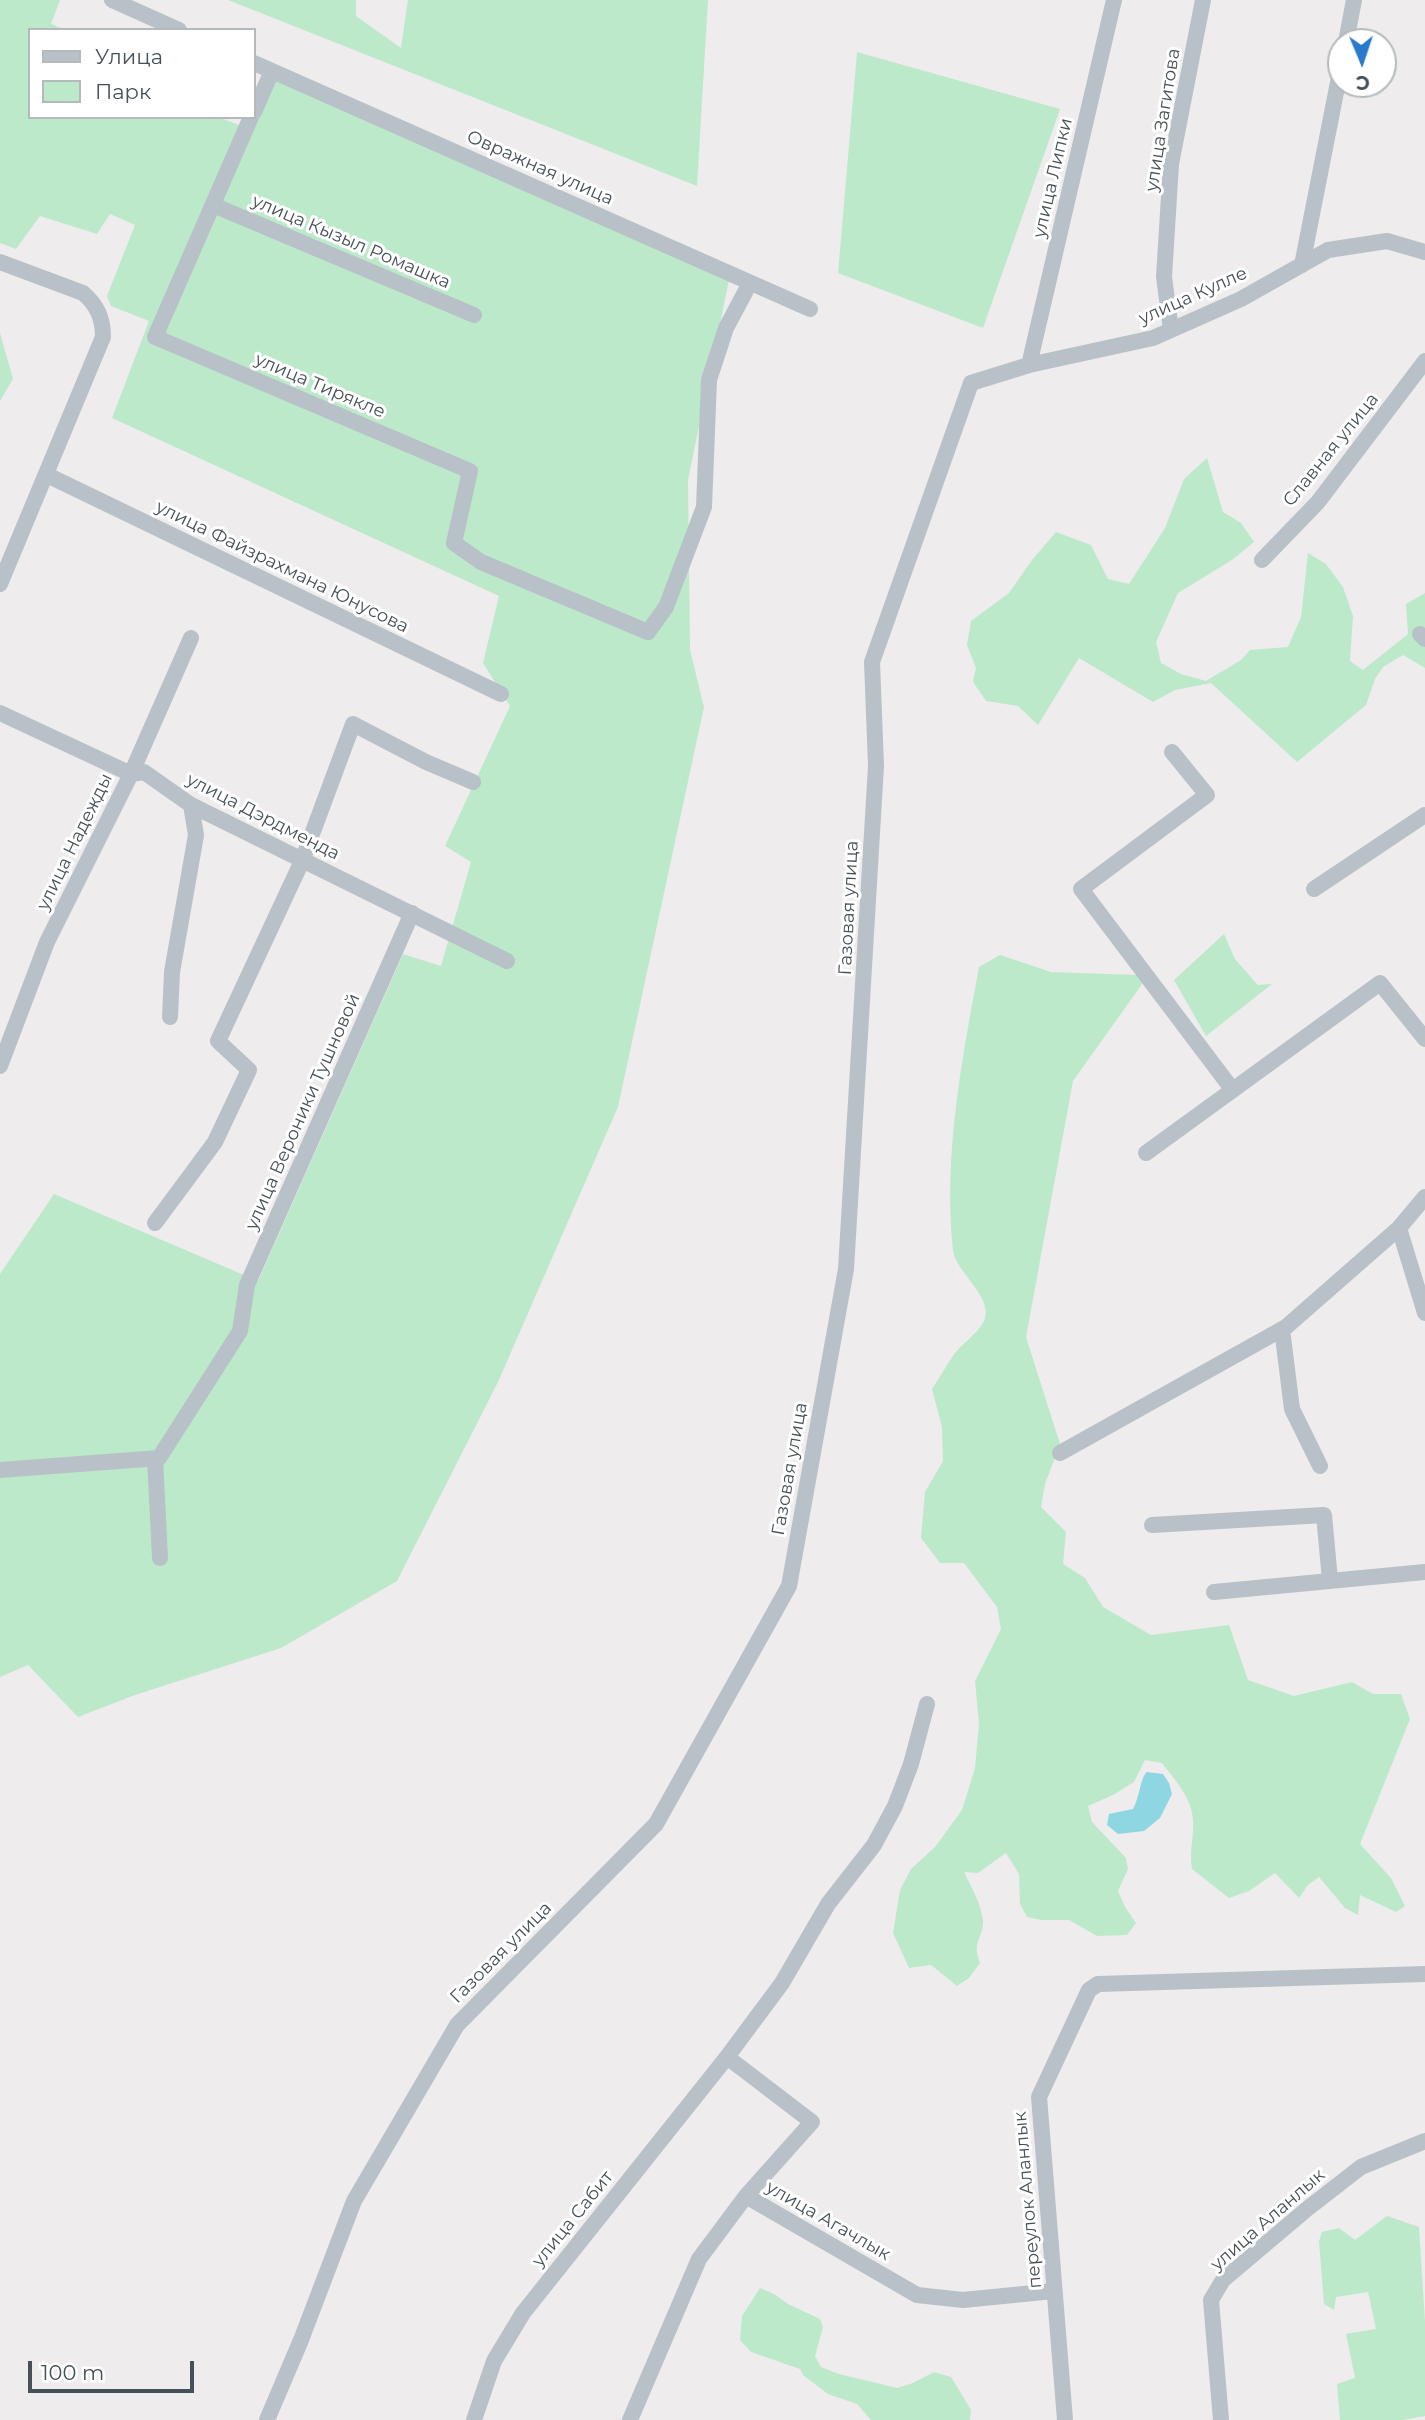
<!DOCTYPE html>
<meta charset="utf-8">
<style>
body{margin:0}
#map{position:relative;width:1425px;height:2420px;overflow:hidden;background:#eeecec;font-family:Montserrat,sans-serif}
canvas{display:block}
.legend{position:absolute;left:28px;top:28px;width:228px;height:91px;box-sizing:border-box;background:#fff;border:2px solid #b5b9bc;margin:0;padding:9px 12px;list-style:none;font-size:21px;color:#465057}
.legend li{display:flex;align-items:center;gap:14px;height:35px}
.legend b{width:35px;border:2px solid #b5b9bc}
.north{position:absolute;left:1327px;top:28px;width:70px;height:70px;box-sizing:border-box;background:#fff;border:2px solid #b5b9bc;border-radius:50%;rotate:178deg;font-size:19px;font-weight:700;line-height:28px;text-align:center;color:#465057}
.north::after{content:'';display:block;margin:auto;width:24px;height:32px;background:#297acb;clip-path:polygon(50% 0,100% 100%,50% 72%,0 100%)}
.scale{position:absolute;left:28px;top:2361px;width:166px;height:32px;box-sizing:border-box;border:4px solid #465057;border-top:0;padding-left:9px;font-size:21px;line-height:24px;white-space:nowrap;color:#465057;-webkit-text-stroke:5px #fff;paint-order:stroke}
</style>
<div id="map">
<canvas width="1425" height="2420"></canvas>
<ul class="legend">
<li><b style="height:9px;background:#b8c1c7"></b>Улица</li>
<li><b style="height:19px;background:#bde9cb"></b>Парк</li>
</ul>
<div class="north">С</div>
<div class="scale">100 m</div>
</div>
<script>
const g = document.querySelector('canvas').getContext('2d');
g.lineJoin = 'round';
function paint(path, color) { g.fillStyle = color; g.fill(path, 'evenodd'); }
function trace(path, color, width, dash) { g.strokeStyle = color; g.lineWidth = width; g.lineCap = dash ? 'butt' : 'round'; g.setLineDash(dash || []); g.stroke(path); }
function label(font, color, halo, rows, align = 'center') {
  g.font = font + ' Montserrat,sans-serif'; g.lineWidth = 6; g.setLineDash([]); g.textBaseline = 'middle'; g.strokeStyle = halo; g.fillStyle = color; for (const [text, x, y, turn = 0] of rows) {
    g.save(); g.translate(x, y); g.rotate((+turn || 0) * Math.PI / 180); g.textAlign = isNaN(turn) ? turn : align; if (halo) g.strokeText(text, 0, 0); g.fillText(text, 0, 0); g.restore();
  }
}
paint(new Path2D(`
 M0,0H60L51,24L66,30H30V117H218L252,130L275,80L729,280L688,480L690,650L704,707L618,1107L498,1382L397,1581L281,1648L135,1695L78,1717L28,1665L0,1677V1274L54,1194L258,1281L403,954L441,966L471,862L445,846L510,706L483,663L499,596L112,418L149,321L111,306L107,296L135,225L110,214L97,234L40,216L16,249L0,243Z
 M228,0H356V16L401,48L408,0H708L697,186Z
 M857,52L1060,109L983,328L838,273Z
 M0,333L13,379L0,401Z
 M1207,458L1223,512L1241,523L1254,542L1232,560L1178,593L1156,642L1161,663L1181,674L1206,681L1241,660L1250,650L1288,647L1301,617L1308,553L1326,564L1343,587L1353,616L1350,661L1363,670L1408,634L1406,604L1425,593V668L1403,655L1383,667L1375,679L1366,705L1297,762L1211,683L1175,690L1153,702L1079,658L1038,725L1018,706L986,701L973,682L976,668L967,645L971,621L1009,593L1032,560L1056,532L1091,545L1108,579L1129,584L1165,528L1184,479Z
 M1224,934L1235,959L1258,985L1272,984L1206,1036L1174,980Z
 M1000,955L1051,972L1136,975L1145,980L1073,1081L1026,1337L1060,1444L1045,1484L1041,1507L1066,1532L1063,1564L1085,1578L1103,1607L1151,1635L1229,1625L1248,1680L1294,1696L1352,1682L1373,1694H1401L1410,1719L1360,1844L1391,1878L1405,1906L1396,1912L1360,1895L1358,1915L1345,1908L1319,1877L1308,1885L1299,1898L1275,1873L1249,1891L1229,1898L1192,1869C1189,1850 1194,1838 1193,1820C1192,1798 1175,1780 1162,1763L1145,1760L1134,1782L1113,1795L1088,1806L1092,1822L1126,1858L1128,1869L1118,1891L1125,1907L1136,1923L1127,1935L1097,1936L1069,1920H1041L1027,1917L1020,1904L1019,1874L1006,1853L978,1873L964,1872C971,1887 981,1903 983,1920C984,1938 971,1941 980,1963L969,1978L957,1986L931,1965L909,1968L893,1933L900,1890L911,1869L935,1847L962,1810L975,1768L979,1724L975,1681L1001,1629L997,1607L964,1563H940L921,1538L925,1492L943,1461L942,1427L932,1389C940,1377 947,1364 955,1353C963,1343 978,1333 984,1321C995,1298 955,1272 953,1250C943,1155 962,1060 979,967Z
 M1387,2216L1419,2227L1425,2321V2416L1402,2420H1340L1337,2384L1355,2378L1346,2334L1376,2329L1368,2292L1336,2297L1334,2310L1324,2304L1319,2241L1322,2232L1339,2228L1355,2240Z
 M760,2288L774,2294L788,2304L820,2319L823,2327L815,2356L821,2367L839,2374L897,2388L913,2383L934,2372L951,2377L971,2410L970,2420H871L857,2404L828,2394L803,2375L800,2369L751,2352L740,2340L742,2316Z`), '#bde9cb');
paint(new Path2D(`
 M1147,1772L1163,1774L1169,1783L1172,1794L1160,1818L1144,1831L1118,1834L1107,1825L1109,1814L1133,1809C1140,1797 1140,1778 1147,1772Z`), '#8ed6e2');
trace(new Path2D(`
 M112,0L179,30
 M1346,42L1354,0
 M254,63L810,309
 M254,112L272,71
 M251,117L155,337L470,471L454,543L481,562L648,632L666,607L704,507L709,380L726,328L750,283
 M213,205L474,315
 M0,262L83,293C97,305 103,318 103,337L0,584
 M1302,265L1341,67
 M1171,330L1164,277L1171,164L1203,0
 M1029,365L1114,0
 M47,475L501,694
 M1262,560L1318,502L1425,361
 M1420,634L1425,639
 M0,713L131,774L144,772L191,805L507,961
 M1172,752L1207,795L1081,889L1232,1089
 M1314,889L1425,815
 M170,1017L172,972L196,835L191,805
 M0,1066L47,942L131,774L191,638
 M1146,1153L1380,983L1425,1039
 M155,1223L215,1142L249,1070L218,1041L302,861L353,724L426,762L473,782
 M1399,1228L1425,1313
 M1282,1329L1292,1409L1320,1466
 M1060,1453L1286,1327L1399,1228L1425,1197
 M155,1459L160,1558
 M0,1470L159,1458L240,1331L247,1285L412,913
 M1152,1525L1324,1515L1330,1580
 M1214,1592L1425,1572
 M727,2057L812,2122L746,2196
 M267,2420L301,2340L354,2201L457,2025L656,1824L789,1586L846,1269L876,766L872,662L971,383L1029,365L1153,338L1241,299L1328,250L1387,241L1425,252
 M474,2420L494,2361L523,2313L727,2057L782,1983L828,1904L874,1845L895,1806L911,1764L927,1704
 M630,2420L699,2259L746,2196L917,2295L963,2300L1054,2291
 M1065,2420L1039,2097L1089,1990L1098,1984L1425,1974
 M1221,2420L1211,2300L1223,2280L1307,2209L1361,2167L1425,2141`), '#b8c1c7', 16);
label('18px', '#465057', '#fff', [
 ["улица Загитова",1163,120,-81],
 ["Овражная улица",540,168,24],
 ["улица Липки",1053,178,-77],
 ["улица Кызыл Ромашка",351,242,23],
 ["улица Кулле",1193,296,-24],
 ["улица Тирякле",320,386,23],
 ["Славная улица",1331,450,-51],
 ["улица Файзрахмана Юнусова",282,567,26],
 ["улица Дэрдменда",263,817,27],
 ["улица Надежды",75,842,-64],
 ["Газовая улица",849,908,-87],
 ["улица Вероники Тушновой",303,1112,-66],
 ["Газовая улица",790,1469,-80],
 ["Газовая улица",501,1953,-45],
 ["переулок Аланлык",1028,2200,-95],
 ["улица Сабит",573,2219,-51],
 ["улица Аланлык",1268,2220,-41],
 ["улица Агачлык",828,2221,30]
]);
</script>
